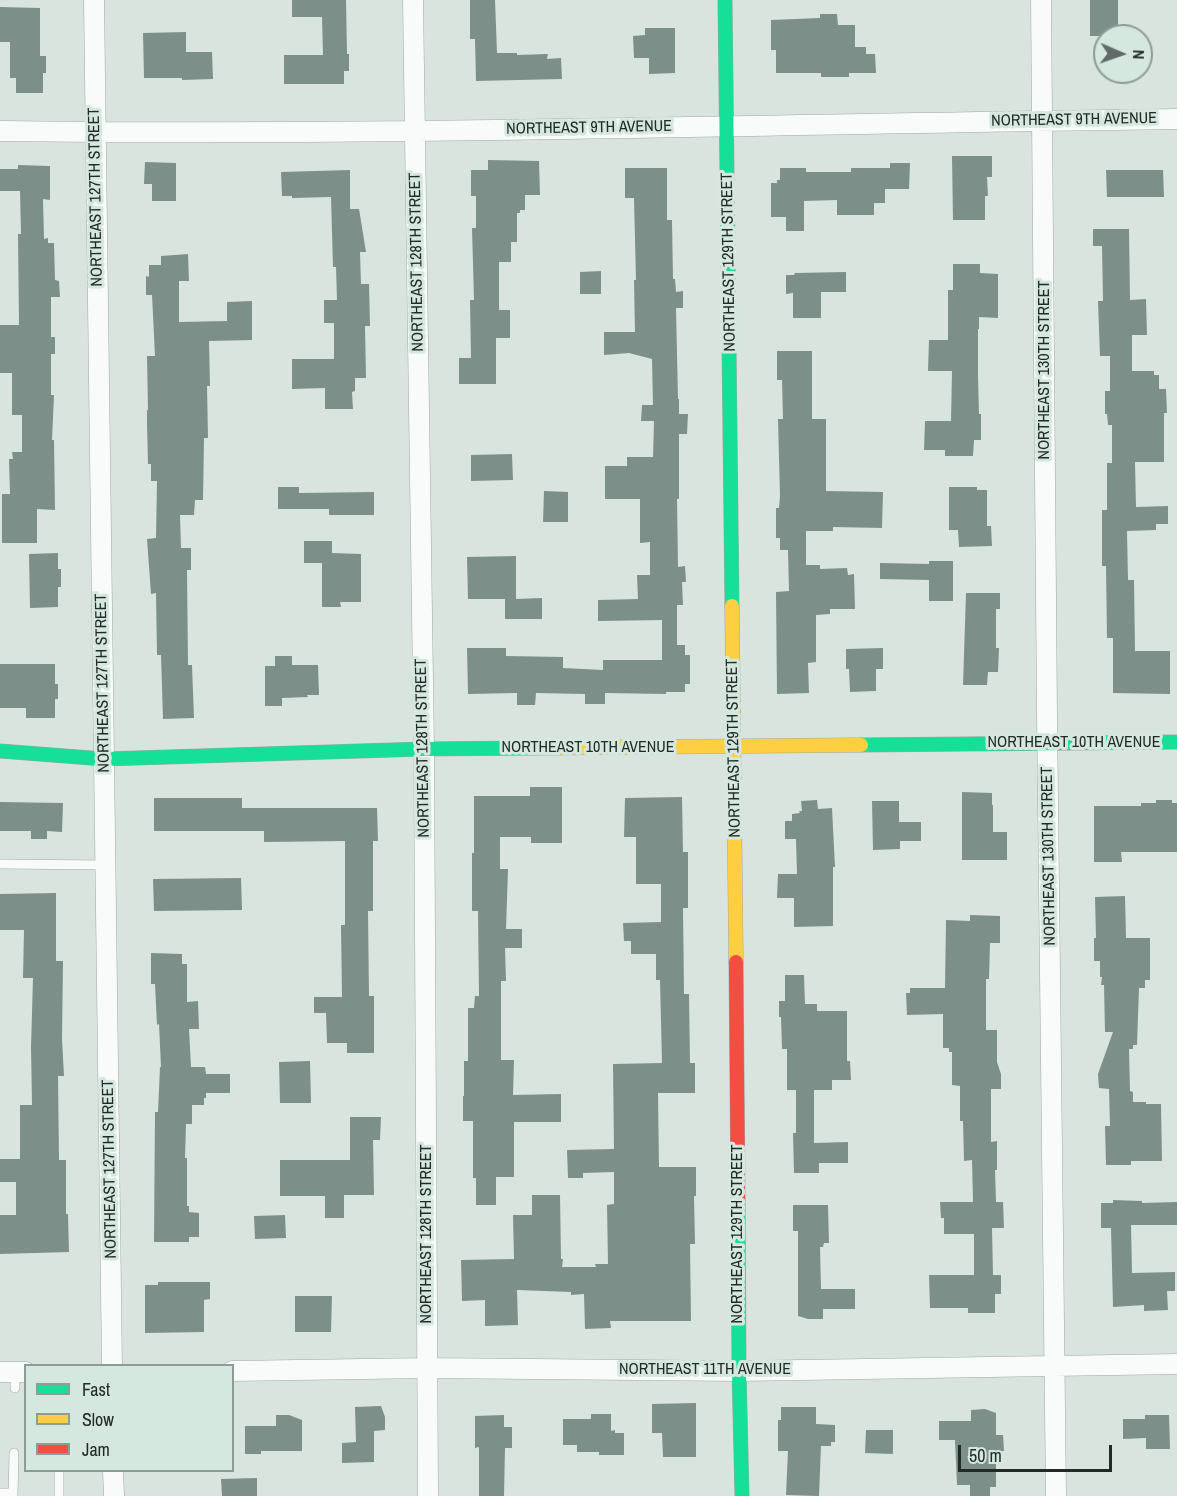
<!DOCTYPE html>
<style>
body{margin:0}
#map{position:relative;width:1177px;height:1496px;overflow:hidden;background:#d9e4df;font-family:"Archivo Narrow",sans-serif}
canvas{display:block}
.legend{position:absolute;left:24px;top:1364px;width:210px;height:108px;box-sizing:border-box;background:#d5e8e0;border:2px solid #8d9c96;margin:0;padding:8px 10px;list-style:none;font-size:18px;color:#222926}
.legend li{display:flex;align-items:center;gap:12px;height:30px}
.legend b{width:30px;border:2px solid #8d9c96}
.north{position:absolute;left:1093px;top:24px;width:60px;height:60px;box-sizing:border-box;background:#d5e8e0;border:2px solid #8d9c96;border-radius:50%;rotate:92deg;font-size:16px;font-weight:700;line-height:24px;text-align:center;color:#222926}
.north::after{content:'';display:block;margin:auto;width:21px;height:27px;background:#626a67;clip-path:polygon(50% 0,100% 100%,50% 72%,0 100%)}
.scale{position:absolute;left:958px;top:1445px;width:154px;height:27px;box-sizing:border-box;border:3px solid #222926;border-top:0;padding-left:8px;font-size:18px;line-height:21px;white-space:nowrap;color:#222926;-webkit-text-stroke:4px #d5e8e0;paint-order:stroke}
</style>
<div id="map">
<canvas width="1177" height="1496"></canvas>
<ul class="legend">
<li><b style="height:8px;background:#16e098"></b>Fast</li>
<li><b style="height:8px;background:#ffcf43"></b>Slow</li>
<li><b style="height:8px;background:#f24e42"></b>Jam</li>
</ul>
<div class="north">N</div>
<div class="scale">50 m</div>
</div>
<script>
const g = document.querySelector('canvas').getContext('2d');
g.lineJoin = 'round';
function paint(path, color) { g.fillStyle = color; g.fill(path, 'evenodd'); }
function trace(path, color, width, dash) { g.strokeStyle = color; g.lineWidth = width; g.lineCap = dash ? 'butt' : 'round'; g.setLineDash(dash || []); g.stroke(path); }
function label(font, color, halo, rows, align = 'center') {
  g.font = font + ' "Archivo Narrow",sans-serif'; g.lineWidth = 6; g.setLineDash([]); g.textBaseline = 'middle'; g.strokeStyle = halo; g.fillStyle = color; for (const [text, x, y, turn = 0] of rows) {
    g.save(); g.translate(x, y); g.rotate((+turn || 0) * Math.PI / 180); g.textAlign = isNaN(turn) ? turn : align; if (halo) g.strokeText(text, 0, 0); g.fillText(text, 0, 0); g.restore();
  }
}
paint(new Path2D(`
 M292,0H346L347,54H349V71H344V84H284V55H323L322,17H292Z
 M470,0H495L497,53H517V55L548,54L547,59L561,58L562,79L476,81L475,39H470Z
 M1090,0H1118V36H1090Z
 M0,7L40,8V56H46V73H43V93H16V78H10V42H0Z
 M820,14H837L838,25H855V47H866V54H875L876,73H849V77H821V73H776V50H771V20L820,18Z
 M645,28H675V73L649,74V58H634L633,36L645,35Z
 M186,32V52H212L213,79L182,80V78H144L143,33Z
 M952,156H992V177H987L988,196H985V220H953Z
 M488,160L539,161L540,195H525V210H520V213H517V242H511V262H499V310H510V338H496V384H459V358H471L470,300H474L472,228H476V196H471V170H488Z
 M145,162L176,163V201H152V184H144Z
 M890,163H910L909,189H885V203H874V215H837V200L804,201V231H786V217H771V183H777V180H780V168H806V172H851V168H890Z
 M18,165L50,166V200L43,199L44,239L48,238V243H54L55,280L59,281L60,297H51V337H55V354H51V395H54L52,440H54L55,510L37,509V543H2V494H10L9,459H13L12,452H22V415H12V373H0V325H19L18,234H21L20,191H0V169H18Z
 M625,168H667V220H672L673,279H675L676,292L683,291V308H676L678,399H679V414H688L687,434H679V499H677L678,567L685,566L686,582H682L683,605H677V645H685V655H690V684H685V692H666V694L605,693V704H585V694L536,693L535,705H517V693L468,694L467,648H506V656L563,657V668L603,670V660H662V620L598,621V600L638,599L637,575H650V542L640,543V499H605V466H627V457H653L654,421H641L642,405H653L652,359L629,353L604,355V332H635L634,280H636L634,198H625Z
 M350,170V209H359L366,252H360L361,284H369L370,326H365L366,378H355V391L352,392L353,409H325V388L292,389V359H334V323H324V300H337L336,267H333L331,197L292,198V196H282L281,172Z
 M1106,170H1163L1164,197H1107Z
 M1093,229H1129L1130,300L1146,299L1147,335H1132V371H1154V375H1159V389H1166L1167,413H1164V462H1135L1136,507L1168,506V524H1156V530L1127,531L1128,580H1134L1135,651H1170V694L1113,693V638H1107L1106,566H1102V510H1107V463H1112V425H1108L1107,414H1105V391H1110V356H1100L1098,301H1103L1102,246H1093Z
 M188,254L189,281H179V322L227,321V302L252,301V340L209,341L210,386H207L208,438H204L203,500H195L194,515H180L181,548H191V570H187L188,665H192L194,718L163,719L161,655H157L156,593L151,594L147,539L156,538L157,481H151V464H148L147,423V410H148L147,356H155L152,295H146V276L149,277V265H161V256Z
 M953,264H980V273L998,274V318L979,317V329H978V376L979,414H981V440H974L973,456H945V450H924L925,421H951L952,371H928L929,340H948V290H953Z
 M601,271V294H580V272Z
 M846,272V292H821V318H793V293L786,294V275H794L795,273Z
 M777,351H812V419H826V491L883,492L882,528L833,527V531H806V565H820V569L847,568L848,575L854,574L855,609H830V614L816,615V662L808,663L809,693L777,694L776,592L789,591L788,550H780V538H776V508H779L780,496L778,419H783L782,380H777Z
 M512,454L513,480L471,481V455Z
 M278,487H299V493L374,492V515H329V509H278Z
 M949,487H977V490H987V526H991L992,546L959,547L958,530H949Z
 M544,491L568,492V522H543Z
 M304,541H332V553L361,554V602H340L341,607H322V563H304Z
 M58,553V569H61V587H58V607L30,608L29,554Z
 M516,556V599L542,598V619H505V599H468L467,557Z
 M929,561H953V601H929V580L880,579V563L929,564Z
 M966,593H1000V609H996V648H999L998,672H988L987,685H963Z
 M883,648V669H876V691L850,692L849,669H846V649Z
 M275,656H292V665H318L319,695H307L308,697L282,698V706H265V666H275Z
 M0,664H55V684H58V699H55V718H26V708H0Z
 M530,787H562V843H531V837H500V869H508L506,929H522V948H505L506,981H501V1060H514L513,1095L561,1094V1122H514V1177H496V1205H476V1178H473V1121H463V1096H464V1061H468V1008H474L475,996H479L478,911H472V853H474V796H530Z
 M962,792L992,793V805H993V832H1007V860H962Z
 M682,797L683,852H688V908H683L684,994H689L690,1063H695V1093H658L659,1167H696V1196H694L695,1244H690L691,1321H610L611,1328L585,1329L584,1294L571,1295V1292L517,1290L518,1325L485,1326V1300L462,1301L461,1260L514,1259L513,1215H532V1195H560L561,1259H563L562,1267H596L595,1264H608L607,1205L614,1204V1172L583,1173V1178H568L567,1150L614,1149L613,1064L662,1063L660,980H656V954H631V941H624L623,923L661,922V884H636V837H624L625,798Z
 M154,798H242V808H377L378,841H373V911H368L369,996H374V1053H347V1043H327L326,1013H314V997H342L341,925H345V841L264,842V831H154Z
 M817,800L818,809L832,808L835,867H833V926L794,927V898H777L778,874H797L796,839H785V821H792V814L800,813L799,811H802L801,801Z
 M1156,800H1172V803H1177V852H1121L1122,862H1094V806H1141V803H1156Z
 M872,801H899V822H921V841H900V849L873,850Z
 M0,802L63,803L62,832L47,831V839H31V831H0Z
 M241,878L242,910L154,911L153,879Z
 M56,893V961H63L62,1039L64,1076H58L59,1160H66V1214H68L69,1252L0,1254V1215H16V1182H0V1159H20V1105H32L31,1047L33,978H23L24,930H0V894Z
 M1125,896L1126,938H1150V980H1145V988H1139L1137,1045H1133V1049H1129L1130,1091L1133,1092V1102H1146V1104H1161L1162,1161H1131V1165H1106L1105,1126H1110L1109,1089L1099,1088L1098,1074L1113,1032H1105L1104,985H1101L1102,977H1100V961H1094V938H1096L1095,897Z
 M970,915L1000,916V943H990L989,979H986V1030H997V1062L1001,1074V1089H991V1142L997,1141V1170H995L996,1202H1003L1004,1228H992L993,1275H1001V1294H995V1313H968V1308H930L929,1275H974V1234H944V1218H941L940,1202H973L972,1160L964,1161L963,1121H960V1086L952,1085V1052H949V1048H943V1014L907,1015L906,993H910V988H945L946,920L970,921Z
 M151,953L182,954V964H187V1002L198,1001L199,1029H189L191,1067H205L206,1074H230V1093H206V1098H204V1105H192V1124H186L185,1158H187V1206H189V1212L199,1213V1237H189V1242H154L155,1112H158L160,1067H161L159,1024L157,1025L155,984H151Z
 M785,975H804L805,1004H817V1011H847V1061H850L851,1080H832V1090H814V1143L848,1142V1163H819V1173H794L793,1133H796V1090H787V1049H782L781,1017H779V1001H785Z
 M310,1061L311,1103H280L279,1062Z
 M350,1117H381L380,1140H373L374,1195H344V1218H325V1196H280V1160H350Z
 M1113,1200L1142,1201V1203L1177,1202V1225H1131L1132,1273L1175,1272V1291H1167L1168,1310L1144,1311V1305L1113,1307L1111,1228H1101V1203H1113Z
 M793,1205H828L829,1243H824L823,1247H820L821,1289H855V1309H823V1319H808L798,1316V1231H793Z
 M285,1215L286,1238L255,1239L254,1216Z
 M158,1282H210V1299L204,1300V1332L145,1333V1285H158Z
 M295,1296H332L331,1332H295Z
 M696,1403V1457H663L662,1433H652V1404Z
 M381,1406L385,1417V1430L374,1431V1462L342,1463V1443L356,1442L355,1407Z
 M781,1407H816V1424L835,1425V1442H831V1446H821L819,1496L786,1495L788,1451H778V1420H781Z
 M985,1409L996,1413V1435H1003L1004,1451H996V1487H990V1496H970V1485H957L955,1440H939V1421H971V1410Z
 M591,1414H611V1431L615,1430V1433H624V1455H599V1452H577V1445H563V1419H591Z
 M276,1415H289L302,1420V1451H261V1454H245V1426H276Z
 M504,1415V1427H512V1448H505L504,1496H479V1447L475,1448V1416Z
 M1145,1415H1169L1170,1449H1146V1438L1123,1439V1419H1145Z
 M866,1430H893V1454L865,1453Z
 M257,1478V1496H222L221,1479Z`), '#7c9089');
const lane = new Path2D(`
 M0,864L105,865
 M15,1388V1372
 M0,1493H13
 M13,1496L14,1453
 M59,1496V1470`);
const street = new Path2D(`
 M94,0L112,1366
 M413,0L424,749L428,1496
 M1041,0L1047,714L1056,1496
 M0,131C392,136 785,124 1177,119
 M232,1371L428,1368L739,1371L1177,1364
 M0,1372H26
 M113,1470L114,1496`);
const fast = new Path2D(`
 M725,0L732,606
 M861,745L1177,742
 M0,751L104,759L424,749L534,748
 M738,1199L739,1371L742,1496`);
const slow = new Path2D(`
 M732,606L736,962
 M534,748L861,745`);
const jam = new Path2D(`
 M736,962L738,1199`);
trace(lane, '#9fa8a4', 10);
trace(street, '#9fa8a4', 21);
trace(fast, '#9fa8a4', 15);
trace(slow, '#9fa8a4', 15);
trace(jam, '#9fa8a4', 15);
trace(lane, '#f9fbfa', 9);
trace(street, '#f9fbfa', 20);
trace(fast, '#16e098', 14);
trace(slow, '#ffcf43', 14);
trace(jam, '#f24e42', 14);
label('16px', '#222926', '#d5e8e0', [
 ["NORTHEAST 9TH AVENUE",1074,120,-1],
 ["NORTHEAST 9TH AVENUE",589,128,-1],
 ["NORTHEAST 127TH STREET",96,197,-91],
 ["NORTHEAST 128TH STREET",417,262,-91],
 ["NORTHEAST 129TH STREET",729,262,-91],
 ["NORTHEAST 130TH STREET",1045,370,-90],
 ["NORTHEAST 127TH STREET",103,683,-91],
 ["NORTHEAST 10TH AVENUE",1074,743],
 ["NORTHEAST 128TH STREET",423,748,-91],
 ["NORTHEAST 10TH AVENUE",588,748],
 ["NORTHEAST 129TH STREET",734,748,-91],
 ["NORTHEAST 130TH STREET",1049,856,-91],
 ["NORTHEAST 127TH STREET",110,1169,-91],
 ["NORTHEAST 128TH STREET",427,1234,-90],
 ["NORTHEAST 129TH STREET",738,1234,-90],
 ["NORTHEAST 11TH AVENUE",705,1370]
]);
</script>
